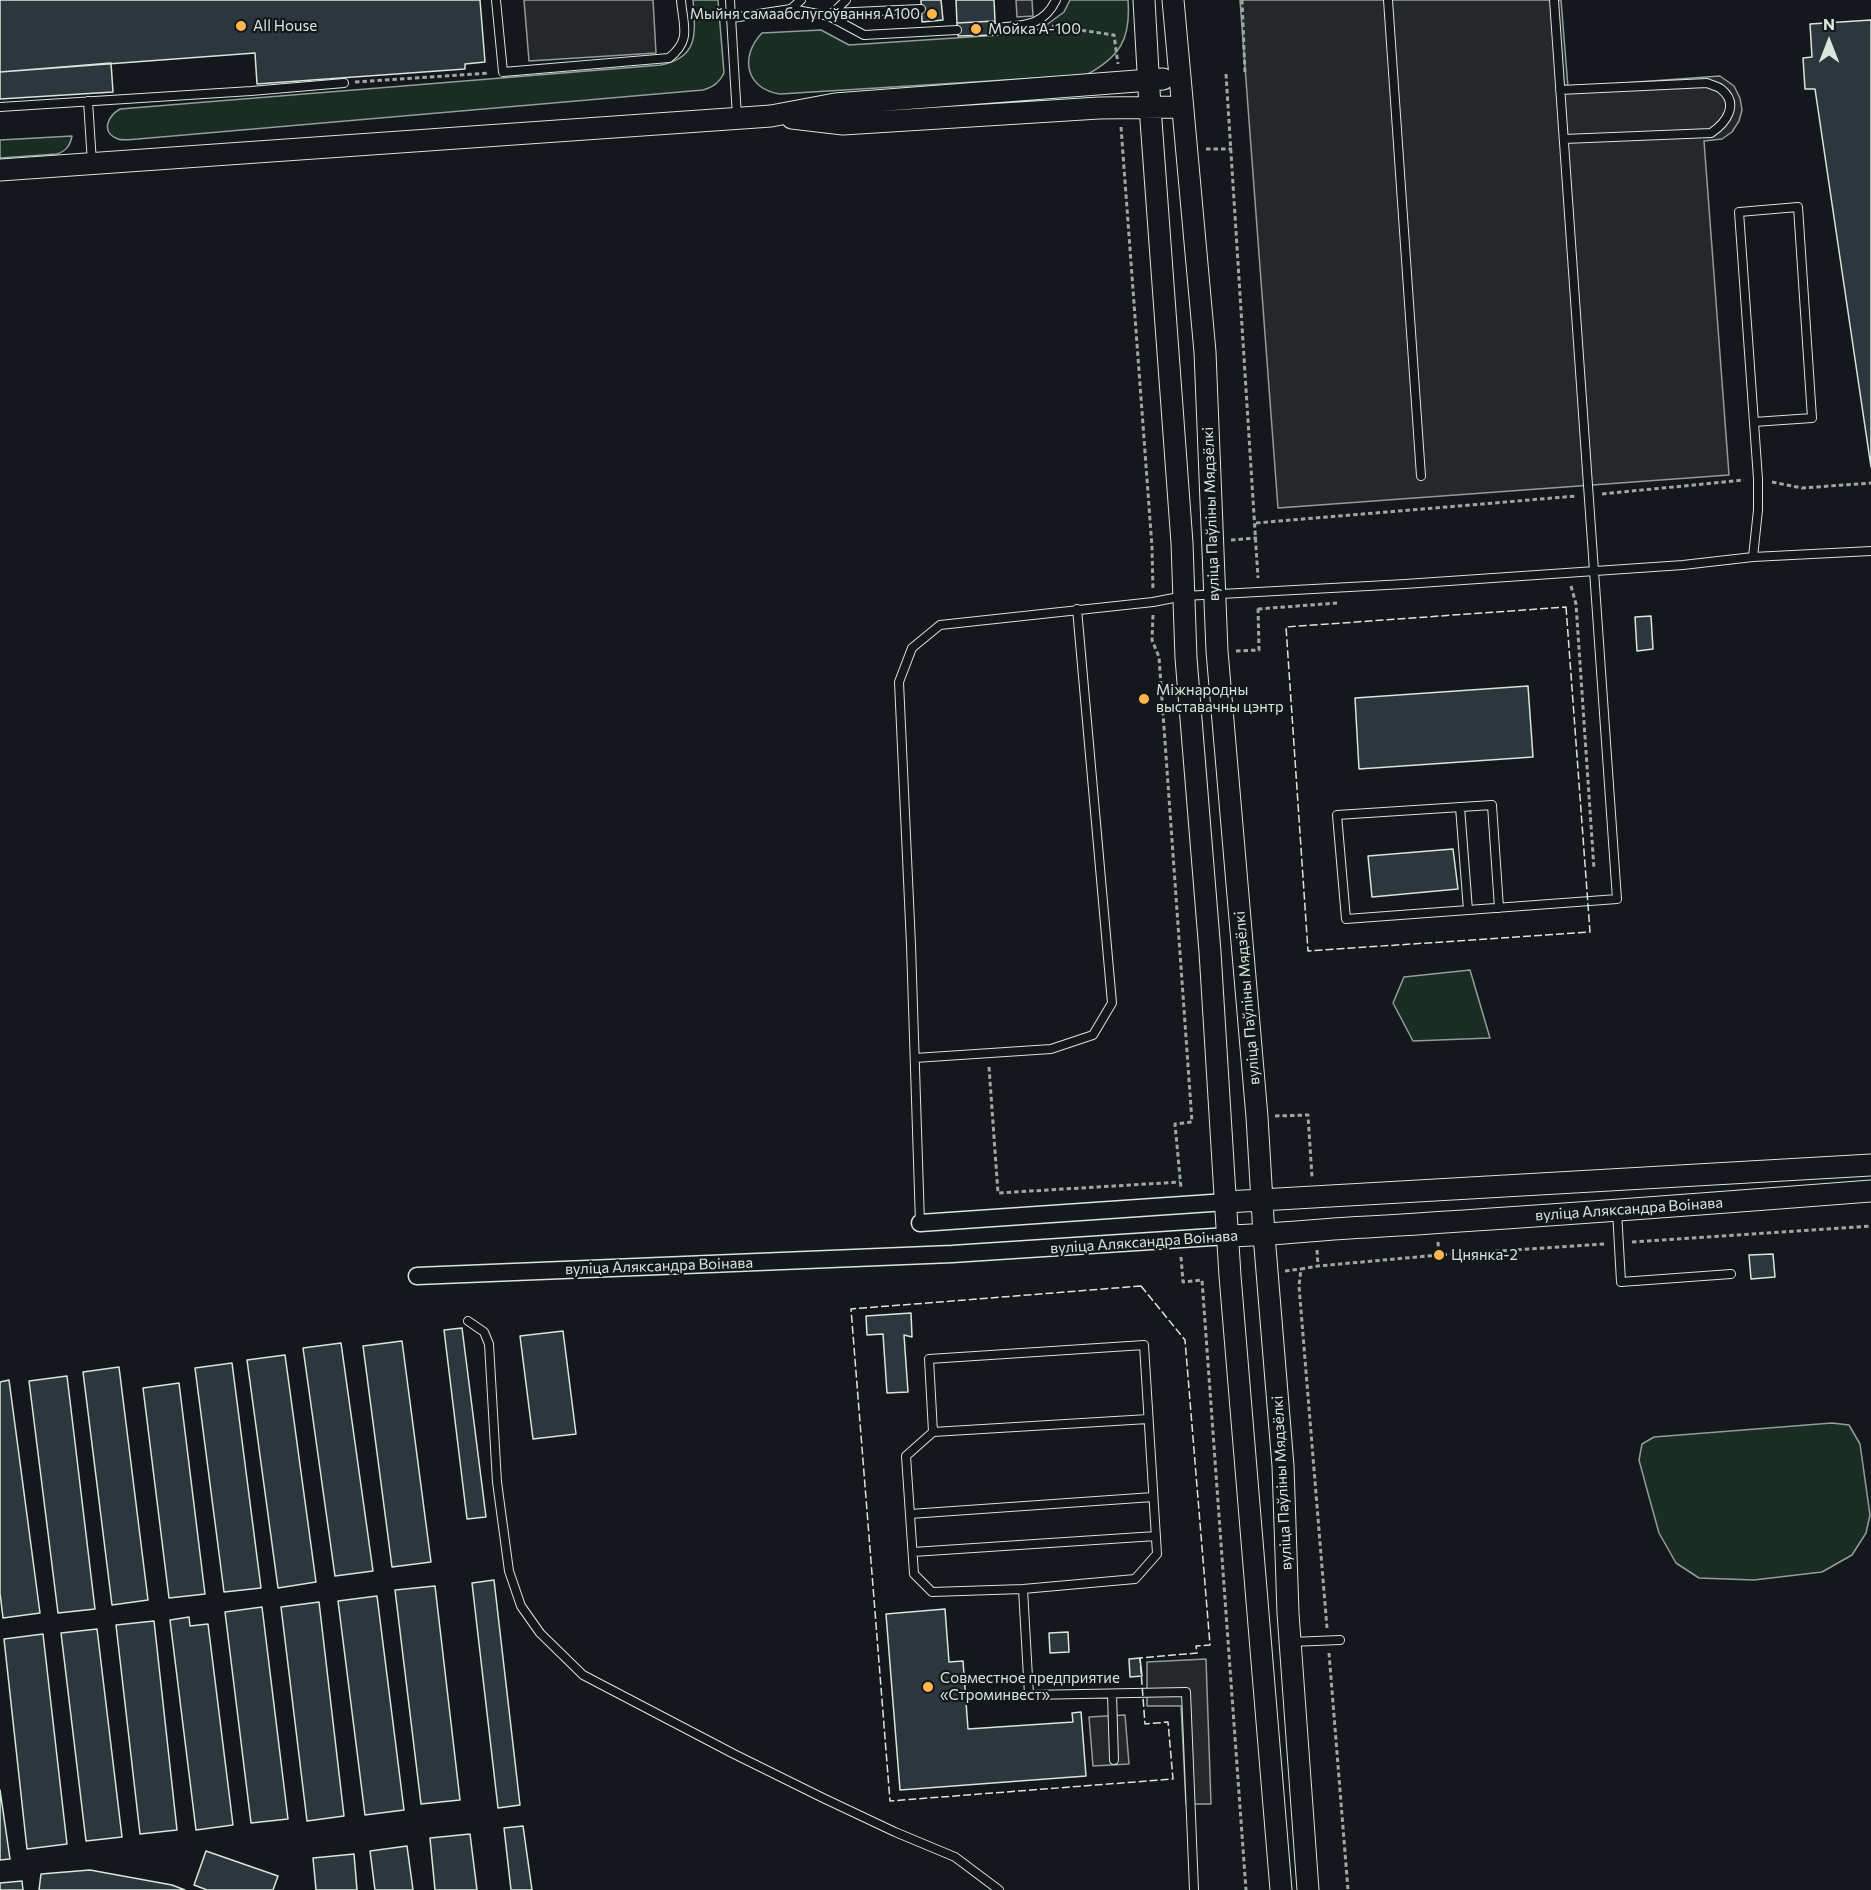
<!DOCTYPE html>
<meta charset="utf-8">
<style>
body{margin:0}
#map{position:relative;width:1871px;height:1890px;overflow:hidden;background:#14181c;font-family:Commissioner,sans-serif}
canvas{display:block}
.north{position:absolute;left:1799px;top:12px;width:60px;height:60px;-webkit-text-stroke:4px #14181c;paint-order:stroke;rotate:0deg;font-size:16px;font-weight:700;line-height:24px;text-align:center;color:#d8e6dc}
.north::after{content:'';display:block;margin:auto;width:21px;height:27px;background:#d8e6dc;clip-path:polygon(50% 0,100% 100%,50% 72%,0 100%)}
</style>
<div id="map">
<canvas width="1871" height="1890"></canvas>
<div class="north">N</div>
</div>
<script>
const g = document.querySelector('canvas').getContext('2d');
g.lineJoin = 'round';
function paint(path, color) { g.fillStyle = color; g.fill(path, 'evenodd'); }
function trace(path, color, width, dash) { g.strokeStyle = color; g.lineWidth = width; g.lineCap = dash ? 'butt' : 'round'; g.setLineDash(dash || []); g.stroke(path); }
function label(font, color, halo, rows, align = 'center') {
  g.font = font + ' Commissioner,sans-serif'; g.lineWidth = 4.5; g.setLineDash([]); g.textBaseline = 'middle'; g.strokeStyle = halo; g.fillStyle = color; for (const [text, x, y, turn = 0] of rows) {
    g.save(); g.translate(x, y); g.rotate((+turn || 0) * Math.PI / 180); g.textAlign = isNaN(turn) ? turn : align; if (halo) g.strokeText(text, 0, 0); g.fillText(text, 0, 0); g.restore();
  }
}
const green = new Path2D(`
 M693,0H718L724,73C719,83 713,87 703,90L138,139C132,139 123,141 118,139C100,132 108,116 120,109L661,65C700,57 695,32 693,0Z
 M1070,0H1128C1131,39 1120,57 1086,75L780,94C746,89 739,57 762,33L821,30L849,45L1000,35L1041,29L1064,12Z
 M72,136C70,146 66,151 57,154L0,158V140Z
 M1470,970L1490,1038L1413,1041L1393,1003L1404,977Z
 M1832,1423L1849,1425L1860,1444L1870,1515L1866,1533L1852,1555L1822,1572L1754,1580L1699,1578L1676,1563L1659,1533L1646,1486L1639,1460L1642,1444L1654,1437Z`);
paint(green, '#1a2d24');
trace(green, '#939e99', 1.5);
const parking = new Path2D(`
 M524,0H653L656,53L529,61Z
 M1016,0H1032L1033,16L1017,17Z
 M1240,0H1561L1568,87L1720,76L1734,86L1740,98L1742,110L1739,121L1732,132L1722,139L1704,141L1729,475L1278,508Z
 M1206,1659L1211,1804H1186L1181,1706H1147V1662Z
 M1125,1715L1129,1764L1093,1766L1089,1717Z`);
paint(parking, '#24282b');
trace(parking, '#939e99', 1.5);
const building = new Path2D(`
 M0,0H480L485,62L465,64V69L257,84L255,53L0,72Z
 M921,0H941L943,20L922,22Z
 M956,0H994L995,21L957,23Z
 M1871,20V467L1815,89H1805L1803,58L1812,57L1810,24Z
 M995,21L996,35L958,36L957,23Z
 M111,63L113,92L0,99V72Z
 M1651,616L1653,649L1637,651L1635,617Z
 M1528,686L1533,757L1359,769L1355,698Z
 M1453,849L1458,889L1372,897L1368,856Z
 M1773,1254L1775,1277L1751,1279L1749,1255Z
 M911,1313L912,1337L904,1335L908,1392L887,1393L883,1334L867,1335L866,1316Z
 M462,1328L486,1517L467,1519L444,1330Z
 M563,1331L576,1434L533,1439L520,1336Z
 M402,1341L431,1562L392,1567L363,1346Z
 M341,1343L373,1571L335,1576L303,1348Z
 M285,1355L316,1582L278,1588L247,1360Z
 M232,1363L261,1588L224,1592L195,1368Z
 M119,1367L148,1600L112,1605L83,1372Z
 M67,1376L95,1609L58,1613L29,1381Z
 M9,1380L40,1613L3,1618L0,1593V1382Z
 M179,1383L205,1594L169,1598L143,1388Z
 M494,1580L520,1805L498,1808L472,1583Z
 M435,1586L460,1800L421,1804L395,1590Z
 M377,1596L404,1810L365,1815L338,1601Z
 M319,1602L344,1816L307,1821L281,1607Z
 M262,1607L288,1819L251,1823L225,1612Z
 M945,1609L949,1662L963,1661L968,1729L1073,1722L1072,1713L1081,1712L1086,1776L900,1790L886,1614Z
 M189,1617L190,1626L208,1624L233,1825L196,1830L170,1620Z
 M154,1621L177,1830L140,1834L116,1625Z
 M97,1629L122,1837L86,1841L61,1633Z
 M1068,1632L1069,1652L1050,1653L1049,1633Z
 M43,1634L67,1844L27,1849L4,1639Z
 M1140,1658L1142,1676L1130,1677L1129,1659Z
 M0,1790L10,1859L0,1860Z
 M523,1826L532,1890H511L504,1828Z
 M470,1834L477,1890H435L430,1838Z
 M407,1846L413,1890H375L370,1851Z
 M206,1851L278,1876L273,1890H207L194,1885Z
 M354,1854L357,1890H316L313,1858Z
 M90,1870L172,1885L185,1890H39L41,1874Z
 M22,1881L23,1890H0V1883Z`);
paint(building, '#2c363c');
trace(building, '#d8e6dc', 1.5);
const service = new Path2D(`
 M496,0L503,72L669,58C692,40 683,26 681,0
 M730,0L737,117
 M1388,0L1421,476
 M791,9L801,0
 M832,13L921,9
 M832,14L846,0
 M732,18L791,9L829,16L864,35L957,30
 M996,28C1023,25 1043,27 1056,0
 M1560,90L1707,83C1711,85 1717,86 1721,89C1740,104 1726,123 1711,133L1564,139
 M88,101L92,163
 M0,107L251,91L344,83
 M1753,557L1758,510V479L1739,212L1798,207L1812,418L1754,422
 M1460,807L1468,910
 M1499,908L1492,805L1337,815L1346,919L1617,899L1554,0
 M915,1058L1051,1049L1093,1035L1112,1003L1077,609
 M1617,1211L1621,1282L1731,1274
 M920,1223L911,945L899,682L912,648L940,625L1153,602L1184,596L1405,584L1683,565L1753,557L1871,551
 M468,1321L484,1332L489,1344L497,1482L509,1571L521,1606L540,1633L583,1675L734,1754L823,1798L895,1832L955,1857L999,1890
 M933,1432L1148,1419
 M910,1514L1153,1497
 M913,1552L1156,1536
 M1023,1589L932,1592L914,1574L906,1456L933,1432L929,1359L1144,1345L1157,1554L1135,1579L1023,1589L1029,1695L1186,1692L1194,1890
 M1291,1642L1340,1640
 M1112,1694L1114,1760`);
const minor = new Path2D(`
 M920,1223L1226,1202
 M417,1276L952,1254L1228,1236`);
const tertiary = new Path2D(`
 M1144,0L1150,107L1182,543L1186,658L1210,952L1230,1276L1281,1890
 M1173,0L1205,352L1217,651L1257,1117L1264,1235L1283,1466L1288,1613L1308,1890
 M792,118L843,124L1099,108L1182,107
 M0,170L771,116L835,104L1163,79
 M1226,1202L1871,1165
 M1228,1236C1275,1235 1321,1229 1368,1227C1536,1217 1704,1204 1871,1191`);
trace(service, '#d8e6dc', 10);
trace(minor, '#d8e6dc', 19);
trace(tertiary, '#d8e6dc', 23);
trace(new Path2D(`
 M1242,0L1245,73
 M1052,26L1114,35L1118,64
 M1226,74L1258,578
 M355,82L489,73
 M1121,127L1152,547L1153,590
 M1206,149H1232
 M1772,482L1802,488L1871,483
 M1602,494L1744,480
 M1256,523L1577,496
 M1231,540L1257,538
 M1571,586L1576,604L1594,869
 M1258,609L1337,603
 M1153,615L1152,640L1159,657L1192,1122L1175,1124L1181,1188
 M1236,651L1259,650L1258,606
 M989,1067L998,1193L1180,1182
 M1275,1116L1308,1115L1312,1177
 M1438,1242L1439,1255
 M1632,1242L1871,1226
 M1317,1250L1318,1266
 M1181,1257L1183,1282L1202,1280L1246,1890
 M1285,1271L1301,1269
 M1327,1628L1299,1286L1301,1269L1318,1266L1439,1255L1605,1244
 M1329,1653L1348,1890`), '#9da8a2', 3, [4.5, 3]);
trace(service, '#14181c', 8);
trace(minor, '#14181c', 16);
trace(tertiary, '#14181c', 21);
trace(new Path2D(`
 M1566,607L1590,932L1308,951L1286,627Z
 M1141,1286L1185,1340L1210,1645L1196,1646L1197,1653L1140,1658L1145,1724L1168,1722L1173,1779L890,1801L851,1309Z`), '#d8e6dc', 1.5, [8, 3]);
for (const [x, y, r, color] of [
 [932,14,6,"#ffb74d"],
 [241,26,6,"#ffb74d"],
 [976,29,6,"#ffb74d"],
 [1144,699,6,"#ffb74d"],
 [1439,1255,6,"#ffb74d"],
 [928,1687,6,"#ffb74d"]
]) { const dot = new Path2D(); dot.arc(x, y, r, 0, 2 * Math.PI); g.fillStyle = color; g.fill(dot); trace(dot, '#14181c', 2); }
label('15px', '#d8e6dc', '#14181c', [
 ["Мыйня самаабслугоўвання A100",920,14,"right"],
 ["All House",253,26],
 ["Мойка A-100",988,29],
 ["Міжнародны",1156,690],
 ["выставачны цэнтр",1156,707],
 ["Цнянка-2",1451,1255],
 ["Совместное предприятие",940,1678],
 ["«Строминвест»",940,1695]
], 'left');
label('15px', '#d8e6dc', '#14181c', [
 ["вуліца Паўліны Мядзёлкі",1211,514,-92],
 ["вуліца Паўліны Мядзёлкі",1247,998,-95],
 ["вуліца Аляксандра Воінава",1629,1209,-4],
 ["вуліца Аляксандра Воінава",1144,1242,-4],
 ["вуліца Аляксандра Воінава",659,1266,-2],
 ["вуліца Паўліны Мядзёлкі",1282,1483,-93]
]);
</script>
